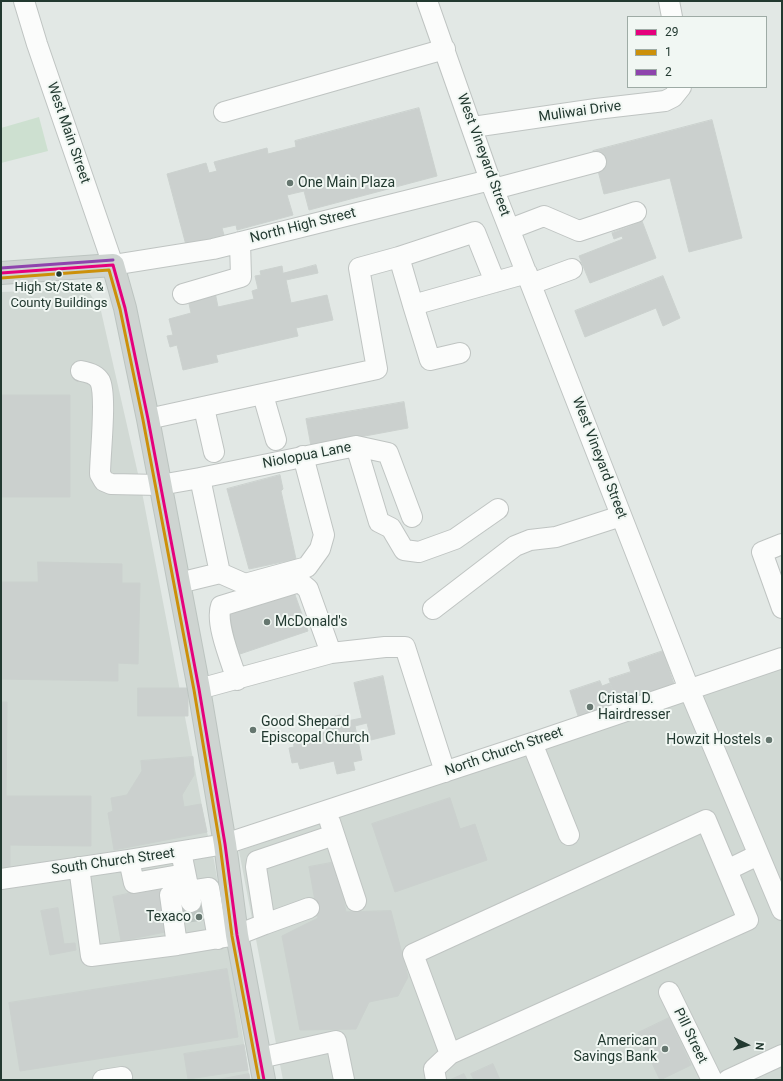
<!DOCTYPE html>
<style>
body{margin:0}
#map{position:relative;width:783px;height:1081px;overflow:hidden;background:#e2e8e5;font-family:Roboto,sans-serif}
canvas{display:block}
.frame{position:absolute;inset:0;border:2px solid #223930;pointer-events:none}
.legend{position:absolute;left:627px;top:16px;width:140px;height:72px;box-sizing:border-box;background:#f1f7f3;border:1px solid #9eaba5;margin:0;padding:5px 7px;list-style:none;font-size:12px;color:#223930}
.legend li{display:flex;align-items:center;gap:8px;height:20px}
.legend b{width:20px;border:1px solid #9eaba5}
.north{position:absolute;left:727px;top:1025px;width:40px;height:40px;-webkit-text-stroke:3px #f1f7f3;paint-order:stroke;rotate:95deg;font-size:11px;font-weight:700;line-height:16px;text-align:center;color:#223930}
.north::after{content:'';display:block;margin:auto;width:14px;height:18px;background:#223930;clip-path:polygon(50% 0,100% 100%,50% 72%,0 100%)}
</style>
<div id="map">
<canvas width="783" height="1081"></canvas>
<div class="frame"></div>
<ul class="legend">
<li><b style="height:5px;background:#e5007d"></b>29</li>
<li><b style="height:5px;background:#cc900a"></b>1</li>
<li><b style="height:5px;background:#8e44ad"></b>2</li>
</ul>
<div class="north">N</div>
</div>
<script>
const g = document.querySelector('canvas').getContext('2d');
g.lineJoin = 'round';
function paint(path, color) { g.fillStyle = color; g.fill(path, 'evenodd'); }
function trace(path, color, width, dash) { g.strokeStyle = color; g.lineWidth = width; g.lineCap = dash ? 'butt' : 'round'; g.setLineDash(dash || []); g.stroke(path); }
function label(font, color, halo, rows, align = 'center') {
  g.font = font + ' Roboto,sans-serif'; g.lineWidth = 4; g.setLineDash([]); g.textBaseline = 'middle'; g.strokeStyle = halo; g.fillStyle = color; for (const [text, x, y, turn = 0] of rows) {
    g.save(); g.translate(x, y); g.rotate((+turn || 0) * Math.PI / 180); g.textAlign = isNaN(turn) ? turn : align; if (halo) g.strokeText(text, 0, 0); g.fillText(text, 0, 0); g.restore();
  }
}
paint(new Path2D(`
 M87,289L101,311L141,487L207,832L214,860L250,1080H1V292Z
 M782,665V1080H283L239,851Z`), '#d1d9d4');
paint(new Path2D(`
 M39,117L48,151L1,163V128Z`), '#cde0d0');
const building = new Path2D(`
 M419,108L437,176L309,210L304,191L287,195L293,215L237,230L236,225L222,228L224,235L186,245L167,174L206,163L209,173L217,171L214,162L267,148L268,154L296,147L295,141Z
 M712,120L742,238L689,252L670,178L604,194L593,151Z
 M642,221L656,258L590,283L579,256L623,239L622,236L614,239L612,233Z
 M316,265L318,273L286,280L291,303L327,295L333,320L296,328L298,336L216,355L218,362L183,370L177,345L170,347L167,336L173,335L169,319L191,313L188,299L215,292L218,307L254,299L252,291L258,289L255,276L261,275L260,271L282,266L283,273Z
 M663,276L680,318L663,326L656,308L585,337L575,311Z
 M1,395H70V497H1Z
 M404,402L408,428L311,446L306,419Z
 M280,475L283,489L281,491L296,559L249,569L227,489Z
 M38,562L122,564V583H140L138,664L118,663V681L1,679V582H38Z
 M294,592L308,631L240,654L227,614Z
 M663,651L674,684L639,696L628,663Z
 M631,672L639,696L617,703L609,679Z
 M383,676L395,734L371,740L367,723L355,726L362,760L353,762L355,770L337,774L334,761L300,769L298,762L292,763L289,748L294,747L293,739L327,732L324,719L340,715L342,722L362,718L354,683Z
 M600,681L602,686L610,683L618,705L579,719L570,691Z
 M138,688H188V716H138Z
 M1,702H7L6,796H91V846L10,845V868H1Z
 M193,757L194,775L182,795L184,807L201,804L207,832L114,850L108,813L113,811L111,798L127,795L142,771L141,761Z
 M450,798L460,829L475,824L487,860L395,892L372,824Z
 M336,862L346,912L318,918L309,867Z
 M161,887L170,931L121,941L113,897Z
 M58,908L64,944L75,943L76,950L50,955L41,911Z
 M391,911L408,977L398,996L369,1002L356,1029L300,1030L282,936L318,918L346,912Z
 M227,969L238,1037L20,1071L9,1003Z
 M669,1018L691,1065L660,1080L638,1033Z
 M244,1045L248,1070L188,1079L184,1054Z
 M493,1064L500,1080H474L471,1074Z
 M249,1074L250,1080H216Z
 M464,1074L467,1080H450Z`);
paint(building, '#cbd0ce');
trace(building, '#cbd1ce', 1);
trace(new Path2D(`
 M191,902L195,928`), '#bcc5c1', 20, [20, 10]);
const minor = new Path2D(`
 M24,1L37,44L113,265L213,249L490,180
 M427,1L490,180L689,689L782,910
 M669,1L672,17
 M224,112L445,49
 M473,127L596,109L665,101L673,97L681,87
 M494,189L596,162
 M510,229L544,216L579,231L636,212
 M495,282L475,232L399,257L413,305L527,273
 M531,284L572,269
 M183,294L241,277L240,242
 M413,305L430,360L460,353
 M81,371C87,372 96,374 100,381C107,396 100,455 100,474L104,481L111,484L160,485L200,478L356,446L388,453L412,517
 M263,395L276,440
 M204,408L214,452
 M148,419L377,369L359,268L399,257
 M356,446L379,522L391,528L404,550L419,552L455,539L498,509
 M782,544L762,552L782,608
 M220,573L245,584L307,567L320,549L324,535L303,456
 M179,583L220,573L200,478
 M433,609L515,546L530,540L556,537L621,516
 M237,680C231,661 215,623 221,606L296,583L302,584L308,589L331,653
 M199,689L331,653L385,647H405L445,772
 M532,743L569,835
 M706,820L748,920L450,1054L413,954Z
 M330,822L356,901
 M181,852L189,891L209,888L218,939
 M129,860L134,883L185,874
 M79,867L91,956L177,945L237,935L265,924L309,908
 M727,870L758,855
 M1,879L129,860L225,844L532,743L782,658
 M265,924L256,867L257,861L334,835
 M177,945L170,895L189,891L191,902
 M669,992L712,1080
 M260,1058L336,1041L344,1080
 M103,1080L122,1077
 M436,1080L434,1069L450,1054
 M728,1080L782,1055`);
const major = new Path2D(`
 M1,273L113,265L125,308L148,419L199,689L225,844L237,935L264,1080`);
trace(minor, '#bfc4c2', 22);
trace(major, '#bcc4c0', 24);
trace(minor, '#fbfcfb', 20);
trace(major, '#ced4d1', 22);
trace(new Path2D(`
 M1,273L113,265L125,308L148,419L199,689L225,844L237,935L264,1080`), '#e5007d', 3);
trace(new Path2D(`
 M1,278L109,270L120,309L143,420L194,690L220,845L232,936L259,1080`), '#cc900a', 3);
trace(new Path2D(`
 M1,268L113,260`), '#8e44ad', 3);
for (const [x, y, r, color] of [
 [290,183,4,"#65766f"],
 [59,274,3.5,"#223930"],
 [267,622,4,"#65766f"],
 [590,707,4,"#65766f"],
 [253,730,4,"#65766f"],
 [769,740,4,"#65766f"],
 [199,917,4,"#65766f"],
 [665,1049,4,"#65766f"]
]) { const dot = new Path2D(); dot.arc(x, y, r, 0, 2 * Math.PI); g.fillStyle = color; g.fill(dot); trace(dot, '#f1f7f3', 1.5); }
label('13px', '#223930', '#f1f7f3', [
 ["High St/State &",59,288],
 ["County Buildings",59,304]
]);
label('14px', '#223930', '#f1f7f3', [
 ["Muliwai Drive",580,112,-8],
 ["West Main Street",68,133,71],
 ["West Vineyard Street",483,155,70],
 ["North High Street",303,226,-14],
 ["Niolopua Lane",307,456,-11],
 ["West Vineyard Street",599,458,69],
 ["North Church Street",504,752,-19],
 ["South Church Street",113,862,-8],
 ["Pill Street",690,1036,64]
]);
label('14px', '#223930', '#f1f7f3', [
 ["One Main Plaza",298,183],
 ["McDonald's",275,622],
 ["Cristal D.",598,699],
 ["Hairdresser",598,715],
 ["Good Shepard",261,722],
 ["Episcopal Church",261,738],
 ["Howzit Hostels",761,740,"right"],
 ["Texaco",191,917,"right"],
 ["American",657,1041,"right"],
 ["Savings Bank",657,1057,"right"]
], 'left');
</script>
